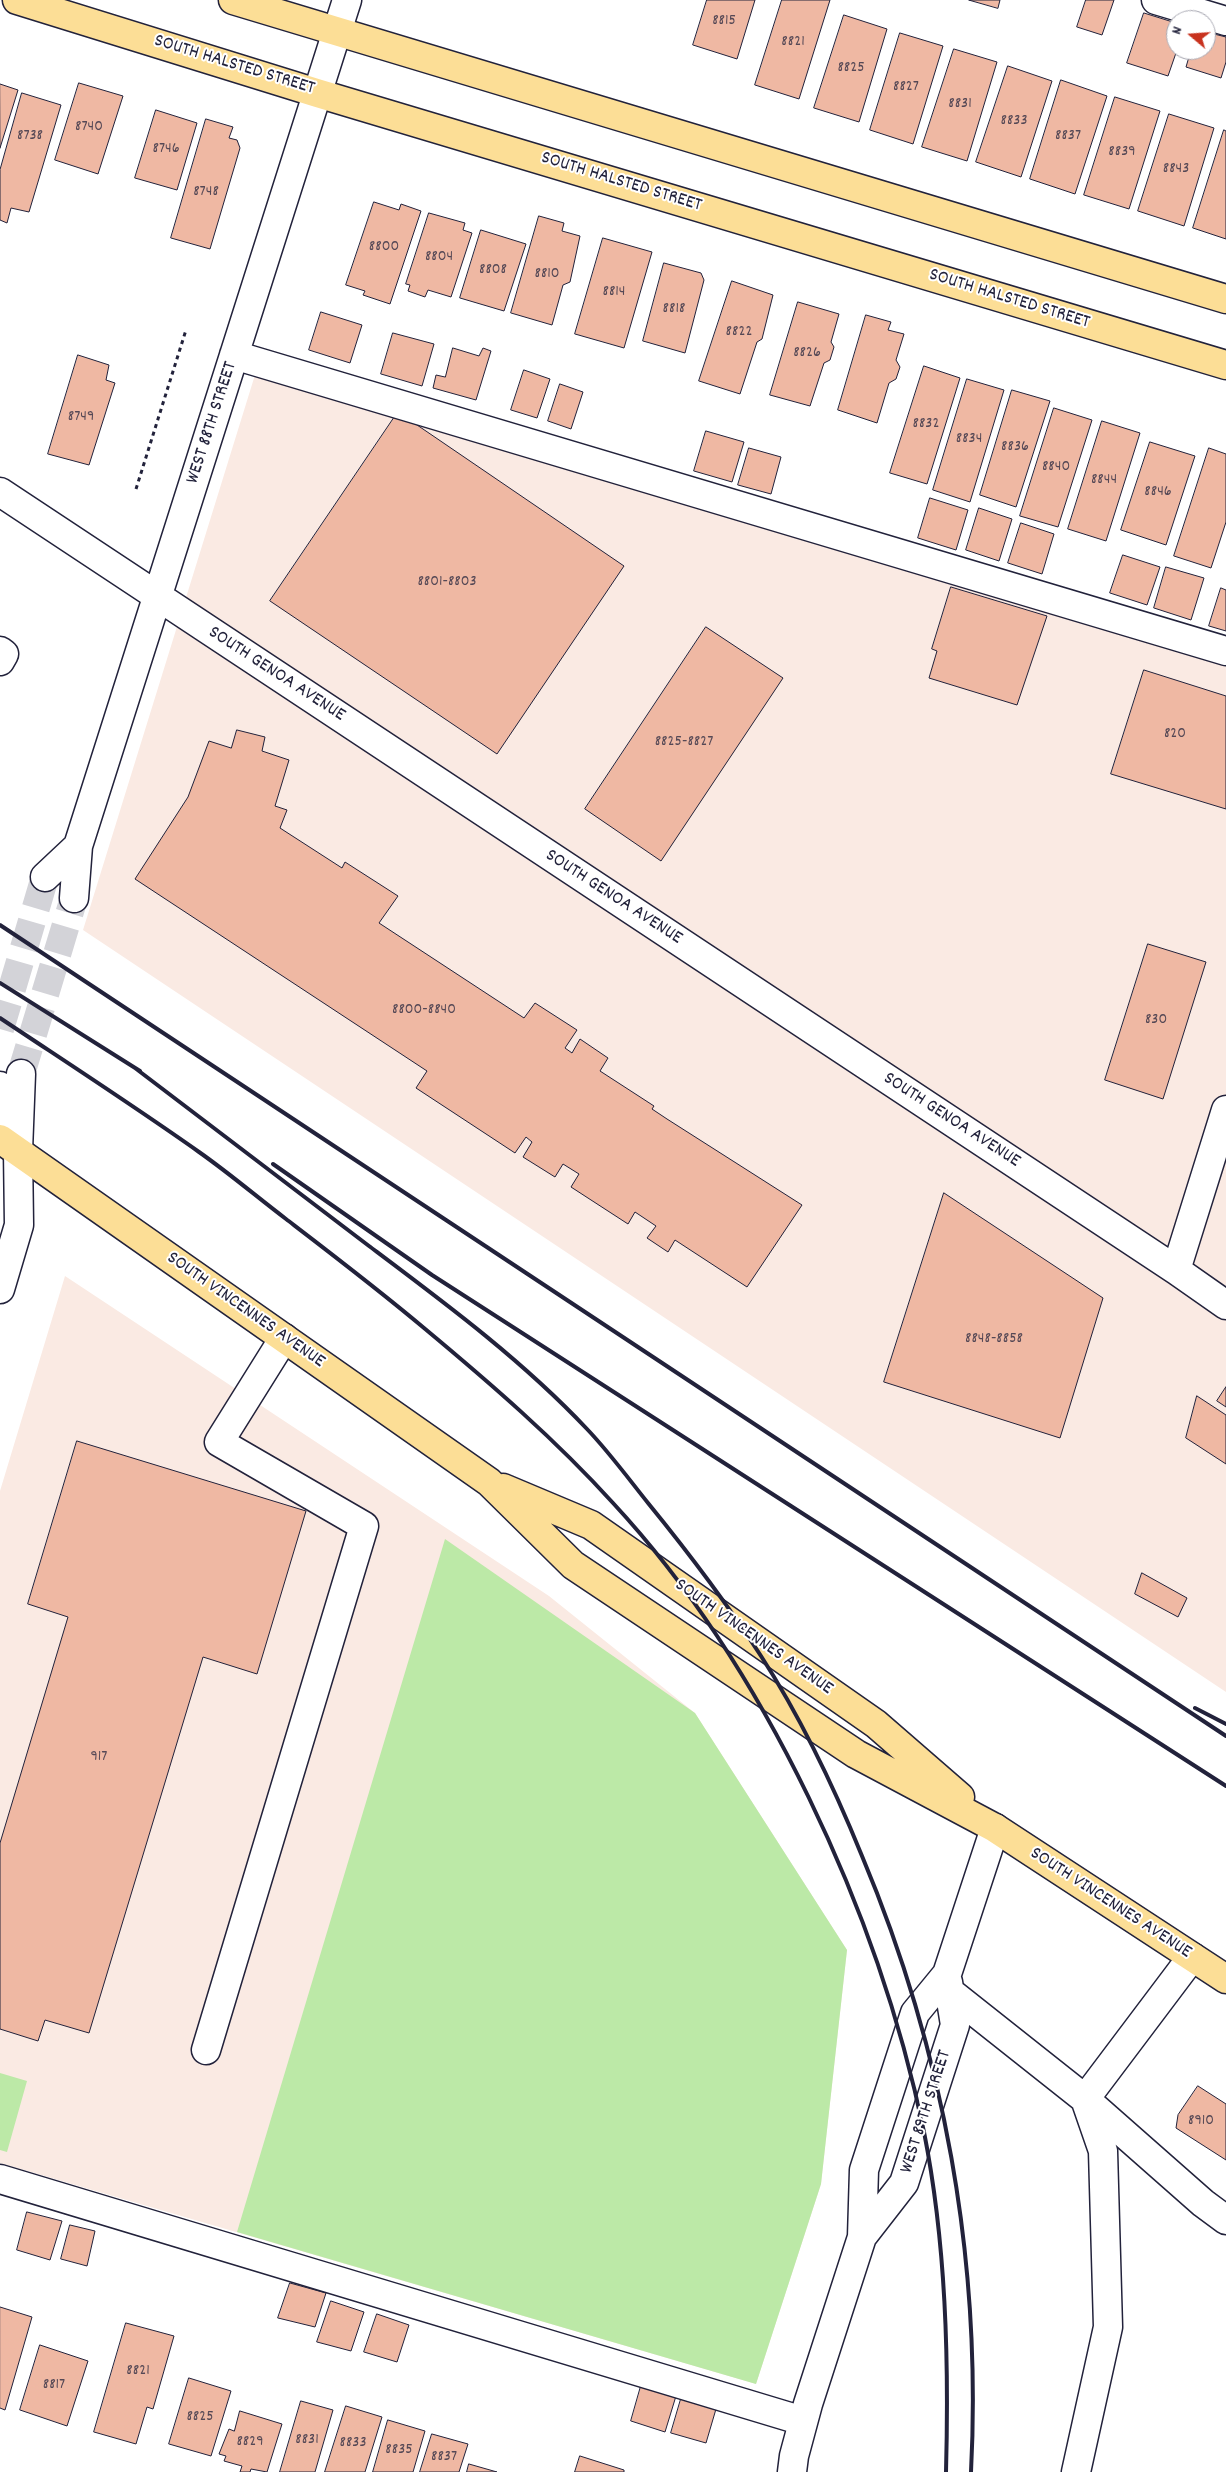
<!DOCTYPE html>
<style>
body{margin:0}
#map{position:relative;width:1226px;height:2472px;overflow:hidden;background:#fff;font-family:Dekko,sans-serif}
canvas{display:block}
.north{position:absolute;left:1166px;top:10px;width:50px;height:50px;box-sizing:border-box;background:#fff;border:1px solid #a7a7b1;border-radius:50%;rotate:288deg;font-size:14px;font-weight:700;line-height:20px;text-align:center;color:#22223b}
.north::after{content:'';display:block;margin:auto;width:18px;height:22px;background:#c8321e;clip-path:polygon(50% 0,100% 100%,50% 72%,0 100%)}
</style>
<div id="map">
<canvas width="1226" height="2472"></canvas>
<div class="north">N</div>
</div>
<script>
const g = document.querySelector('canvas').getContext('2d');
g.lineJoin = 'round';
function paint(path, color) { g.fillStyle = color; g.fill(path, 'evenodd'); }
function trace(path, color, width, dash) { g.strokeStyle = color; g.lineWidth = width; g.lineCap = dash ? 'butt' : 'round'; g.setLineDash(dash || []); g.stroke(path); }
function label(font, color, halo, rows, align = 'center') {
  g.font = font + ' Dekko,sans-serif'; g.lineWidth = 4; g.setLineDash([]); g.textBaseline = 'middle'; g.strokeStyle = halo; g.fillStyle = color; for (const [text, x, y, turn = 0] of rows) {
    g.save(); g.translate(x, y); g.rotate((+turn || 0) * Math.PI / 180); g.textAlign = isNaN(turn) ? turn : align; if (halo) g.strokeText(text, 0, 0); g.fillText(text, 0, 0); g.restore();
  }
}
paint(new Path2D(`
 M259,362L1226,648V1692L83,930Z
 M65,1276L549,1596L695,1713L847,1950L821,2184L756,2384L0,2163V1491Z`), '#faeae3');
paint(new Path2D(`
 M445,1539L695,1713L847,1950L821,2184L756,2384L237,2232Z
 M0,2073L27,2081L7,2152L0,2150Z`), '#bce9a7');
const building = new Path2D(`
 M707,0H755L737,59L693,45Z
 M782,0H830L799,99L755,85Z
 M969,0H1000L998,8Z
 M1086,0H1114L1102,35L1077,27Z
 M1144,13L1176,23L1177,50L1168,76L1127,63Z
 M844,15L887,29L859,122L814,108Z
 M1206,32L1226,37V62L1221,78L1186,67L1191,50H1206Z
 M900,33L943,46L913,144L870,130Z
 M954,49L997,62L967,161L922,147Z
 M1008,66L1052,81L1021,177L976,162Z
 M1061,80L1107,96L1075,194L1030,179Z
 M79,83L123,96L98,174L55,160Z
 M0,84L18,90L0,148Z
 M22,93L61,105L29,212L11,208L7,223L0,220V170Z
 M1115,97L1160,111L1129,209L1084,195Z
 M156,110L197,123L177,190L135,178Z
 M1169,114L1214,128L1184,226L1138,211Z
 M206,119L233,127L229,138L237,140L240,148L210,249L171,238Z
 M1224,130L1226,131V239L1193,228Z
 M374,202L399,210L401,204L421,211L390,304L363,295L365,291L346,285Z
 M429,213L465,223L463,230L472,233L451,297L428,290L425,297L408,291L410,285L406,284Z
 M539,216L564,223L562,231L580,236L570,282L563,285L552,325L511,313Z
 M481,230L526,244L504,311L460,298Z
 M603,238L652,252L624,348L575,334Z
 M664,263L701,273L704,280L685,353L643,341Z
 M732,281L773,295L762,339L757,342L740,394L699,381Z
 M798,302L839,314L831,342L834,347L830,360L824,363L810,406L770,395Z
 M321,312L362,325L350,363L309,350Z
 M866,315L891,322L888,330L904,334L896,360L900,367L896,379L889,383L877,423L838,410Z
 M393,333L434,344L422,386L381,374Z
 M453,348L479,356L483,348L491,351L476,400L433,388L436,375L445,377Z
 M78,355L109,365L106,380L115,383L89,465L48,454Z
 M924,366L960,378L927,484L890,473Z
 M524,370L550,379L537,418L511,410Z
 M967,379L1004,390L970,502L933,490Z
 M560,384L583,392L571,429L548,421Z
 M1012,390L1050,401L1016,507L980,495Z
 M1054,408L1092,420L1058,527L1020,516Z
 M398,412L624,566L497,754L270,601Z
 M1102,421L1140,433L1106,541L1068,529Z
 M706,431L744,442L732,482L694,471Z
 M1150,442L1195,456L1166,545L1121,530Z
 M749,448L781,457L771,494L738,485Z
 M1209,448L1226,454V522L1211,568L1174,556Z
 M930,498L968,510L956,550L918,538Z
 M979,508L1012,519L999,561L966,550Z
 M1021,523L1054,534L1042,574L1008,563Z
 M1123,555L1160,567L1147,605L1110,593Z
 M1166,567L1204,578L1191,620L1154,608Z
 M951,587L1047,616L1017,705L929,678L937,651L932,649Z
 M1221,588L1226,590V631L1209,626Z
 M706,627L783,678L661,861L585,809Z
 M1144,670L1226,696V809L1111,774Z
 M237,730L265,737L262,751L289,760L275,806L287,810L280,828L342,868L345,862L398,896L379,923L524,1018L535,1003L577,1030L565,1048L572,1053L580,1039L608,1058L600,1071L654,1106L652,1109L667,1119L802,1205L747,1287L675,1240L668,1252L647,1238L656,1226L635,1212L628,1224L571,1187L579,1174L563,1164L555,1177L523,1157L532,1142L526,1137L515,1153L416,1088L427,1071L135,879L188,797L209,741L231,748Z
 M1148,944L1206,962L1163,1099L1105,1080Z
 M944,1193L1103,1298L1060,1438L884,1382Z
 M1226,1387V1407L1217,1401Z
 M1197,1396L1226,1415V1464L1186,1438Z
 M77,1441L306,1511L257,1674L203,1657L89,2033L45,2020L38,2041L0,2029V1843L68,1617L28,1604Z
 M1142,1573L1187,1598L1178,1617L1135,1594Z
 M1198,2086L1226,2104V2160L1176,2128L1178,2115Z
 M27,2212L62,2221L50,2260L17,2250Z
 M70,2225L95,2231L87,2266L61,2259Z
 M290,2283L326,2293L315,2327L278,2318Z
 M331,2301L364,2312L351,2351L317,2342Z
 M0,2307L32,2317L5,2410L0,2408Z
 M377,2314L409,2325L397,2362L364,2352Z
 M126,2323L174,2336L153,2409L147,2407L136,2444L94,2432Z
 M40,2345L88,2361L67,2426L20,2410Z
 M189,2378L231,2391L211,2456L169,2444Z
 M641,2386L676,2396L665,2432L631,2421Z
 M681,2399L716,2409L706,2443L671,2433Z
 M301,2401L333,2410L315,2472H280Z
 M346,2406L382,2417L365,2472H325Z
 M240,2411L282,2424L267,2472L251,2469L250,2472H240L242,2466L224,2461L226,2456L219,2454L229,2429L234,2431Z
 M388,2420L425,2431L413,2472H373Z
 M432,2434L468,2444L459,2472H420Z
 M580,2456L624,2470V2472H575Z
 M469,2464L497,2472H467Z`);
paint(building, '#efb8a3');
trace(building, '#22223b', 1);
trace(new Path2D(`
 M0,1029L45,877
 M21,1074L74,898`), '#d3d3d8', 28, [28, 14]);
const minor = new Path2D(`
 M1156,0L1226,21
 M234,355L1226,651
 M0,492L1176,1270L1226,1305
 M0,651L4,654L0,661
 M45,877L78,846
 M74,898L78,846L347,0
 M0,1086L11,1128
 M1176,1270L1226,1110
 M0,1289L19,1225L18,1151L21,1074
 M950,1992L1085,2099L1192,1957
 M206,2050L364,1526L219,1442L284,1338
 M0,2179L803,2421
 M862,2237L904,2183L955,2025L948,1982
 M792,2472L794,2456L808,2404L862,2237L864,2170L915,2013L947,1974L995,1828
 M1076,2472L1108,2327L1103,2151L1085,2099L1203,2203L1226,2220`);
const major = new Path2D(`
 M17,0L317,93L1226,365
 M233,0L1226,299
 M0,1139L489,1482L573,1565L856,1754L995,1828L1226,1979
 M503,1488L591,1525L876,1724L960,1797`);
trace(minor, '#22223b', 31);
trace(major, '#22223b', 31);
trace(new Path2D(`
 M136,489L186,330`), '#22223b', 3, [4, 4]);
trace(minor, '#fff', 28);
trace(major, '#fcde96', 28);
trace(new Path2D(`
 M0,925L1226,1736
 M0,983L140,1071
 M0,1018C66,1062 134,1106 199,1152C229,1173 257,1197 286,1219C333,1255 379,1290 424,1328C490,1383 555,1439 613,1503C765,1667 879,1914 924,2132C946,2243 949,2359 946,2472
 M135,1068C213,1127 291,1187 369,1246C445,1303 522,1360 587,1429C609,1452 628,1478 648,1503C688,1552 726,1602 761,1656C801,1718 834,1787 862,1856C944,2051 982,2260 971,2472
 M273,1164L432,1275L1226,1786
 M1195,1708L1226,1724`), '#22223b', 4);
label('16px', '#554855', null, [
 ["8815",724,22],
 ["8821",793,43],
 ["8825",851,69],
 ["8827",906,88],
 ["8831",960,105],
 ["8833",1014,122],
 ["8740",89,128],
 ["8738",30,137],
 ["8837",1068,137],
 ["8746",166,150],
 ["8839",1122,153],
 ["8843",1176,170],
 ["8748",206,193],
 ["8800",384,248],
 ["8804",439,258],
 ["8808",493,271],
 ["8810",547,275],
 ["8814",614,293],
 ["8818",674,310],
 ["8822",739,333],
 ["8826",807,354],
 ["8749",81,418],
 ["8832",926,425],
 ["8834",969,440],
 ["8836",1015,448],
 ["8840",1056,468],
 ["8844",1104,481],
 ["8846",1158,493],
 ["8801-8803",447,583],
 ["820",1175,735],
 ["8825-8827",684,743],
 ["8800-8840",424,1011],
 ["830",1156,1021],
 ["8848-8858",994,1340],
 ["917",99,1758],
 ["8910",1201,2122],
 ["8821",138,2372],
 ["8817",54,2386],
 ["8825",200,2418],
 ["8831",307,2441],
 ["8829",250,2443],
 ["8833",353,2444],
 ["8835",399,2451],
 ["8837",444,2458]
]);
label('19px', '#22223b', '#fff', [
 ["SOUTH HALSTED STREET",234,66,17],
 ["SOUTH HALSTED STREET",621,183,17],
 ["SOUTH HALSTED STREET",1009,300,17],
 ["WEST 88TH STREET",213,423,-72],
 ["SOUTH GENOA AVENUE",276,675,33],
 ["SOUTH GENOA AVENUE",613,898,33],
 ["SOUTH GENOA AVENUE",951,1121,33],
 ["SOUTH VINCENNES AVENUE",245,1311,35],
 ["SOUTH VINCENNES AVENUE",753,1638,35],
 ["SOUTH VINCENNES AVENUE",1110,1904,33],
 ["WEST 89TH STREET",927,2112,-72]
]);
</script>
